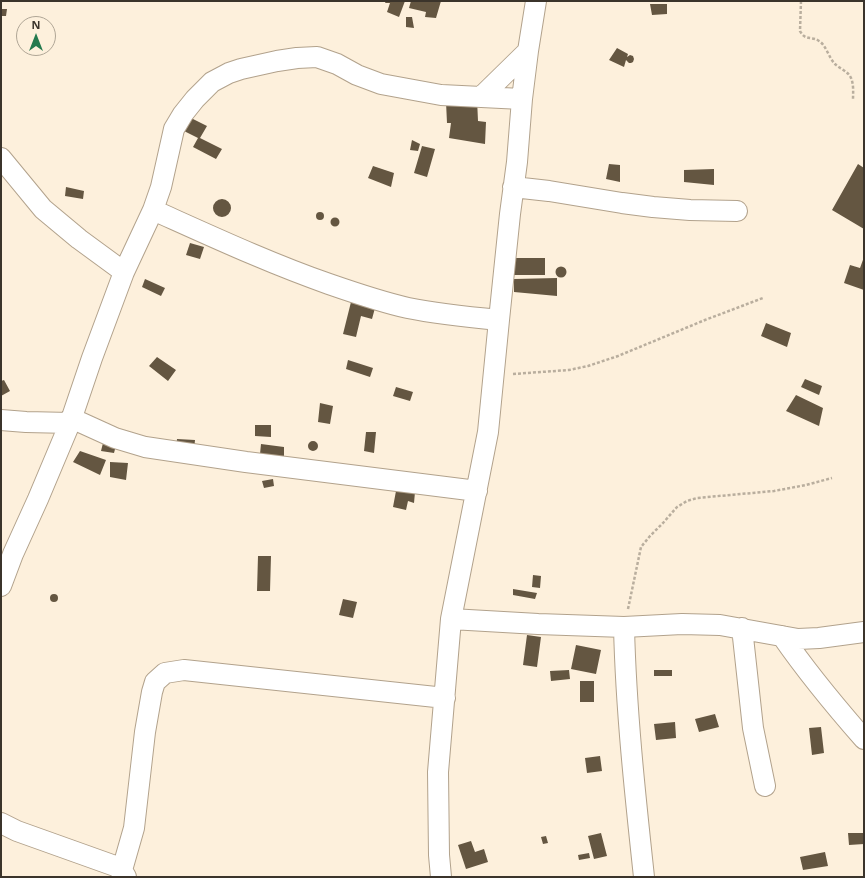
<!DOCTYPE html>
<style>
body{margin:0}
#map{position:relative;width:865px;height:878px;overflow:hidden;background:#fdf0dc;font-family:"Noto Sans",sans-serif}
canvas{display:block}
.frame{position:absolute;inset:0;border:2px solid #3b342b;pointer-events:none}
.north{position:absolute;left:16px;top:16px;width:40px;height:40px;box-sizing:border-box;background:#fdf0dc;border:1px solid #afa595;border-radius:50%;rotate:0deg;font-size:11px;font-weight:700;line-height:16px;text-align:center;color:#3b342b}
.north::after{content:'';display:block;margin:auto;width:14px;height:18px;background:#247a4e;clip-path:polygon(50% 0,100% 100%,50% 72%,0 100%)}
</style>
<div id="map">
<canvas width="865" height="878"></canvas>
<div class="frame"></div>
<div class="north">N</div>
</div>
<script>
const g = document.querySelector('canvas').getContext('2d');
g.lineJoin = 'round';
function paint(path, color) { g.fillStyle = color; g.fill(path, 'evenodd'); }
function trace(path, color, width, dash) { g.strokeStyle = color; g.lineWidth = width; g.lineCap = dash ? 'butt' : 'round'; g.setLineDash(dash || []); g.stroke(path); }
paint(new Path2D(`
 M386,1H405L399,17L387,12L390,3H385Z
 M411,1H441L436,18L425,17L426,12L409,8Z
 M650,4H667V14L652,15Z
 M1,9H7L6,16H1Z
 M406,17H412L414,28L406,27Z
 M617,48L628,54L627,57L630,55L633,56L634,59L633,62L631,63H629L626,60L624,67L609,60Z
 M477,99L478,121L486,122L485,144L449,138L451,123H447L446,102Z
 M183,114L207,126L200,138L222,149L216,159L193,147L198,138L176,127Z
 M412,140L420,144L418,151L410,150Z
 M422,146L435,149L427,177L414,173Z
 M609,164L620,165V182L606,179Z
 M858,164L864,168V229L832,210Z
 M373,166L394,173L391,187L368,178Z
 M714,169V185L684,182V170Z
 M66,187L84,191L83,199L65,196Z
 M213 208a9 9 0 1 1 18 0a9 9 0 1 1-18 0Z
 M316 216a4 4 0 1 1 8 0a4 4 0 1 1-8 0Z
 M330.5 222a4.5 4.5 0 1 1 9 0a4.5 4.5 0 1 1-9 0Z
 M190,243L204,247L200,259L186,255Z
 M864,257V290L844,283L850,265L860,268Z
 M509,258H545V275H509Z
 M555.5 272a5.5 5.5 0 1 1 11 0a5.5 5.5 0 1 1-11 0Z
 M557,278V296L514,292V279Z
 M145,279L165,288L161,296L142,287Z
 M351,302L375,308L372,319L361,316L356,337L343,334Z
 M766,323L791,333L787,347L761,336Z
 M157,357L176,370L168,381L149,366Z
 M348,360L373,368L370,377L346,369Z
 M805,379L822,386L819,395L801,387Z
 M4,380L10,391L1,396V381Z
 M396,387L413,392L410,401L393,396Z
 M796,395L823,408L819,426L786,411Z
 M320,403L333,406L330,424L318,422Z
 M255,425H271V437L255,436Z
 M366,432H376L374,453L364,451Z
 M105,435L118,438L114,453L101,451Z
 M177,439L195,440L194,450L176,449Z
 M308 446a5 5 0 1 1 10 0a5 5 0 1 1-10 0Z
 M261,444L284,447V457L260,454Z
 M80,451L106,460L100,475L73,462Z
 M110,462L128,463L126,480L110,477Z
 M273,479L274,486L264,488L262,481Z
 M396,491L415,492L414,503L408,501L406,510L393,507Z
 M258,556H271L270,591H257Z
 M533,575L541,576L540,588L532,587Z
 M513,589L537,593L535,599L513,595Z
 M50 598a4 4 0 1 1 8 0a4 4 0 1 1-8 0Z
 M343,599L357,602L353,618L339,615Z
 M527,635L541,637L537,667L523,665Z
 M576,645L601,650L596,674L571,669Z
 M569,670L570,679L551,681L550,671Z
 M654,670H672V676H654Z
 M580,681H594V702H580Z
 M715,714L719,727L699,732L695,719Z
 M675,722L676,738L656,740L654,724Z
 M821,727L824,753L812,755L809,728Z
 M600,756L602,771L587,773L585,758Z
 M601,833L607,856L594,859L588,836Z
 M848,833H864V844L849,845Z
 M546,836L548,843L543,844L541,837Z
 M471,841L475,852L484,849L488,862L466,869L458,845Z
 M825,852L828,866L803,870L800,857Z
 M589,853L590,858L579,860L578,855Z`), '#645641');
const minor = new Path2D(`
 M481,97L528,51
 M1,158L43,209L79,239L124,272
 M513,187L549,191L622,203L653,207L690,210L737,211
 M153,210C211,236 269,263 329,284C355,293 381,302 408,308C438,314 468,317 499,320
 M71,418L115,438L145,447L246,462L477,491
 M1,420L26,422L70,423
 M1,586L13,554L38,499L70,423L92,358L124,272L153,210L161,187L174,129L183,114L195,99L212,82L229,73L241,69L277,61L297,58L317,57L337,64L357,75L381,84L441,95L522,99
 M451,619L538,624L624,627L682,624L720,625L798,639L819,638L864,632
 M624,627C626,710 635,794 644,877
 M742,628L753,728L765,786
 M782,636C807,672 835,706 864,739
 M1,823L17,831L115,866L122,870L126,877
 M122,870L134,828L145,732L152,692L155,682L165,673L184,670L445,698
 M441,877L439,855L438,772L451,619L488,432L499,320L510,214L517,162L522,99L528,51L536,1`);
trace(minor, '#b2a28c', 22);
trace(new Path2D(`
 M801,1L800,31C805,41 812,36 819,41C826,45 829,58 835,64C840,69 848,71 851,78C854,85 853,93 853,100
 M513,374L569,370L588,366L618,356L705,320L763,298
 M628,609L641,547L650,536L663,523L677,507L687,501L697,498L774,491L806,485L832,478`), '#b9ae9e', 2.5, [3, 2]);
trace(minor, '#fff', 20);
</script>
